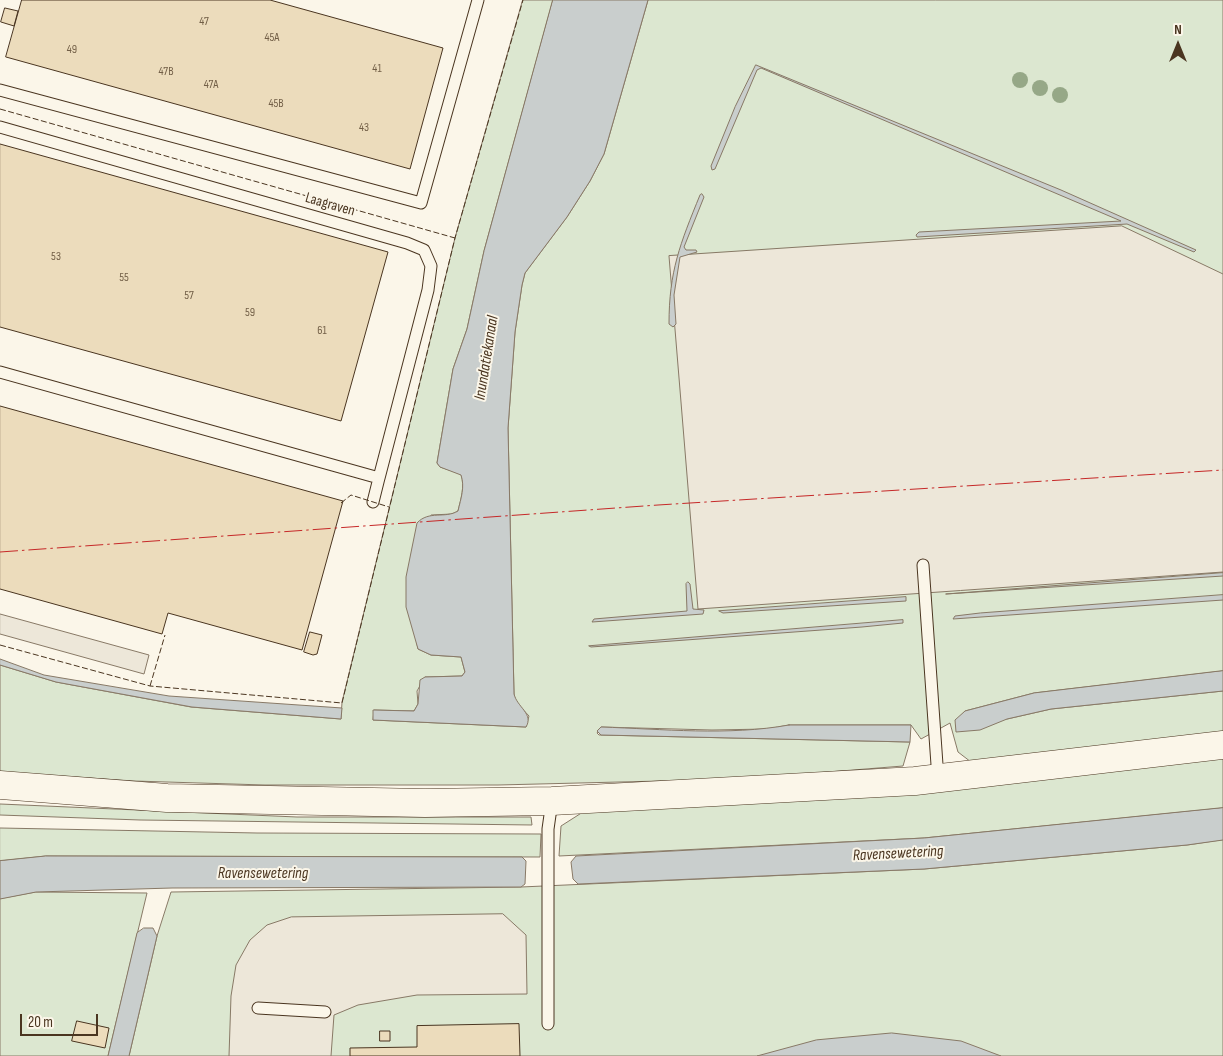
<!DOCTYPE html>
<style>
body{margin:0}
#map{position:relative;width:1223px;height:1056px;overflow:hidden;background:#fbf6e9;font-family:"Sofia Sans Condensed",sans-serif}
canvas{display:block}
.north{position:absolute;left:1153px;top:20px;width:50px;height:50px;-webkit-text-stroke:4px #fbf6e9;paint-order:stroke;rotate:0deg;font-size:14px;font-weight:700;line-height:20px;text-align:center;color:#4a3520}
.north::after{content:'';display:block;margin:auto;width:18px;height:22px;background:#4a3520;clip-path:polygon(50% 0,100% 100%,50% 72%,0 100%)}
.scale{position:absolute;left:20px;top:1014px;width:78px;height:22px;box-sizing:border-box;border:2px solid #4a3520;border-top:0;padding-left:6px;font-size:15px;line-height:18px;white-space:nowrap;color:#4a3520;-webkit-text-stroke:4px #fbf6e9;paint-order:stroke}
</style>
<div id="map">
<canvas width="1223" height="1056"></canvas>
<div class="north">N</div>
<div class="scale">20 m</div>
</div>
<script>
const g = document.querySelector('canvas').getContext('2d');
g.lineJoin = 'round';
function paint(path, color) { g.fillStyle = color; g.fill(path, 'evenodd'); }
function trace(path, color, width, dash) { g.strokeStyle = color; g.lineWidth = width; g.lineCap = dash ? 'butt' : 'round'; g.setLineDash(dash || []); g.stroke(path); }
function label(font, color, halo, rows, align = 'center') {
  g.font = font + ' "Sofia Sans Condensed",sans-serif'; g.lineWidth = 4; g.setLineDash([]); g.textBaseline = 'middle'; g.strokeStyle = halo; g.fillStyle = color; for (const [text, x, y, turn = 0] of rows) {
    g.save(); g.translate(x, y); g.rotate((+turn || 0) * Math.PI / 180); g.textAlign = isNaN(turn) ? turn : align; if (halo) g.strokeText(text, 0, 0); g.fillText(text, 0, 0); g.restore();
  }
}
const green = new Path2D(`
 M523,0H553L484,251L467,329L453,369L437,463L440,467L461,474C465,487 461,498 458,511L452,514L431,515L417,644L418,649L431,655L461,657L465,672L462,676L425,677L417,691L418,704L414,711L374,710L373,720L526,727L529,716L516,702L514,694L508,428L515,332L522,285L525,273L567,217L590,181L604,154L648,0H1223V671L1034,693L965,711L959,718L1007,719L1051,709L1223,691V734L971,762L958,752L950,723L921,739L911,725H789L767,729L712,730L601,727L597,733L599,735L910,742L903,766L741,779L498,785H265L134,781L0,772V665L56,682L191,707L341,719L342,702L455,238Z
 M1223,755V808L924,838L559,856L561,826L583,812Z
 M0,804L297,817H531L532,825L140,820L0,815Z
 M0,828L257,833L541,834L540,857L46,856L0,861Z
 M1223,840V1056H129L157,936L171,892L521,887L924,869L1187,845Z
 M36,892L147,893L108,1056H0V899Z`);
paint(green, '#dce7d0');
trace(green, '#887966', 1);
const parking = new Path2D(`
 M1122,226L1223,274V572L698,609L669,256Z
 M0,614L149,655L144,674L0,634Z
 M503,914L526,935L527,994L417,995L358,1005L334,1015L331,1056H229L231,996L236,965L250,940L267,925L291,917Z`);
paint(parking, '#ede7d9');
trace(parking, '#887966', 1);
const water = new Path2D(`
 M553,0H648L604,154L590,181L567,217L525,273L522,285L515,332L508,428L514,694C517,707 534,714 526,727L373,720V710L414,711L418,704L420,680L425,677L462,676L465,672L461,657L431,655L418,649L406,607V577L417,523C429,510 445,519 458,511C461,498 465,487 461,475L440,467L437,463L453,369L467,329L484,251Z
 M756,65L1061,190L1196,250L1194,252L1127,224L917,237L916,235L919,232L1121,221L761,68L757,70L715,169L712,170L711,166L735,107Z
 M702,194L704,197L684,247L686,250H696L697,252L680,257L674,295L676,324L673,327L669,324C669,271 680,244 700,195Z
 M1223,573V576L946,594Z
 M688,582L690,584L693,609L704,610L703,614L592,622L594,619L687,611L686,584Z
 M1223,595V600L953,619L955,616L980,613Z
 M906,597V601L723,613L719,611Z
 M903,620V623L862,627L591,647L589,646Z
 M0,659L44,675L169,696L342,708L341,719L192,707L56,682L0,665Z
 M1223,671V691L1051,709L1007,719L980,730L956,732L955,720L965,711L1034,693Z
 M789,725H911L910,742L601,735L597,731L601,727C663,729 728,736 789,725Z
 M1223,808V840L1187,845L924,869L578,884L573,879L571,862L576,856L924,838Z
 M46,856L522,857L526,861L525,884L521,887L172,888L36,892L0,899V861Z
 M144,928H153L157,936L129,1056H108L137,933Z
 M892,1033L961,1041L1001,1056H757L816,1040Z`);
paint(water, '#c9cecd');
trace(water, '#887966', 1);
const building = new Path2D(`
 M22,0H270L443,48L410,169L6,57Z
 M5,8L18,11L14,26L1,22Z
 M0,144L388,252L341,421L0,327Z
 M0,406L343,501L302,650L168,613L162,634L0,589Z
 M310,632L322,635L317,654L313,655L304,652Z
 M77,1021L109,1028L105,1048L72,1041Z
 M519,1024L520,1056H350V1048L417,1047V1026Z
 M380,1031H390V1041H380Z`);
paint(building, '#ecdcbc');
trace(building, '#4a3520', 1);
const service = new Path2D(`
 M0,90L421,203L478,0
 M0,127L407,243L424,250L431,266L428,290L379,478
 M0,372L379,478L373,502
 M923,565L938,779
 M258,1008L325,1012
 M548,1024V829L552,801`);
const tertiary = new Path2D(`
 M0,785L167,798L425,803L552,801L915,781L1223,745`);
trace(service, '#4a3520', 13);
trace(tertiary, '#4a3520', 29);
trace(service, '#fbf6e9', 11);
trace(tertiary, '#fbf6e9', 28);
trace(new Path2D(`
 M0,109L455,238
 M341,503L351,495L389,507
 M0,645L150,686L342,703L455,238L523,0
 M150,686L165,635`), '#4a3520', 1, [6, 2.5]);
trace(new Path2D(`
 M0,552L658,505L1223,470`), '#c62828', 1, [18, 4, 2.5, 4]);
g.fillStyle = '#96a887';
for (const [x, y] of [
 [1020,80],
 [1040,88],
 [1060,95]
]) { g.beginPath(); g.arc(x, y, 8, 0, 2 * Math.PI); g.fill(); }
label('12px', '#725f47', null, [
 ["47",204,22],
 ["45A",272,38],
 ["49",72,50],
 ["41",377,69],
 ["47B",166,72],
 ["47A",211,85],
 ["45B",276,104],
 ["43",364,128],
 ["53",56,257],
 ["55",124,278],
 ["57",189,296],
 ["59",250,313],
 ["61",322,331]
]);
label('15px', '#4a3520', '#fbf6e9', [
 ["Laagraven",330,205,16]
]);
label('italic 16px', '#4a3520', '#fbf6e9', [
 ["Inundatiekanaal",487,358,-81],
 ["Ravensewetering",898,854,-3],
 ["Ravensewetering",263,874]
]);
</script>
